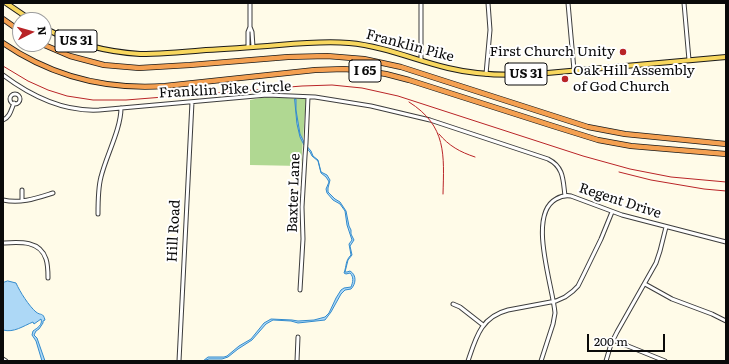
<!DOCTYPE html>
<style>
body{margin:0}
#map{position:relative;width:729px;height:364px;overflow:hidden;background:#fffbe8;font-family:Literata,serif}
canvas{display:block}
.frame{position:absolute;inset:0;border:4px solid #0a0a0a;pointer-events:none}
.north{position:absolute;left:12px;top:12px;width:40px;height:40px;box-sizing:border-box;background:#fff;border:1px solid #9d9d9d;border-radius:50%;rotate:84deg;font-size:11px;font-weight:700;line-height:16px;text-align:center;color:#0a0a0a}
.north::after{content:'';display:block;margin:auto;width:14px;height:18px;background:#b92427;clip-path:polygon(50% 0,100% 100%,50% 72%,0 100%)}
.scale{position:absolute;left:587px;top:334px;width:78px;height:18px;box-sizing:border-box;border:2px solid #0a0a0a;border-top:0;padding-left:5px;font-size:12px;line-height:14px;white-space:nowrap;color:#0a0a0a;-webkit-text-stroke:3px #fff;paint-order:stroke}
</style>
<div id="map">
<canvas width="729" height="364"></canvas>
<div class="frame"></div>
<div class="north">N</div>
<div class="scale">200 m</div>
</div>
<script>
const g = document.querySelector('canvas').getContext('2d');
g.lineJoin = 'round';
function paint(path, color) { g.fillStyle = color; g.fill(path, 'evenodd'); }
function trace(path, color, width, dash) { g.strokeStyle = color; g.lineWidth = width; g.lineCap = dash ? 'butt' : 'round'; g.setLineDash(dash || []); g.stroke(path); }
function label(font, color, halo, rows, align = 'center') {
  g.font = font + ' Literata,serif'; g.lineWidth = 4; g.setLineDash([]); g.textBaseline = 'middle'; g.strokeStyle = halo; g.fillStyle = color; for (const [text, x, y, turn = 0] of rows) {
    g.save(); g.translate(x, y); g.rotate((+turn || 0) * Math.PI / 180); g.textAlign = isNaN(turn) ? turn : align; if (halo) g.strokeText(text, 0, 0); g.fillText(text, 0, 0); g.restore();
  }
}
paint(new Path2D(`
 M266,97L306,99L301,166L250,165V100Z`), '#b0d892');
const water = new Path2D(`
 M295,99H296V110L300,134L305,144L311,151L313,156L318,160L321,172L327,175L330,180L328,188V192L335,199L340,202L346,211L349,226L351,230V234L354,240L350,246L352,255L348,260L345,272H347L350,271C357,275 356,284 351,289L345,290L341,294L331,312L325,320L298,323L291,321L273,320L266,324L252,340L238,349L228,357L222,359H209L203,361L208,357H224L227,356L239,346L251,339L264,323L271,319L292,320L298,321L314,320L325,317L329,313L336,298L341,290L344,288L351,287C353,282 354,277 350,273L346,274L344,273C347,265 345,261 351,255L349,244L352,240L347,225L345,211L340,204L333,200L327,193L326,189L329,182L328,180L326,177L321,173L318,161L312,156L310,152L304,145L300,137L297,124Z
 M8,281L16,283C20,292 29,306 36,312C41,316 43,312 45,320L43,321V323L39,329L36,331L34,335L37,338L45,361H42L36,341L32,335L33,331C37,328 43,325 41,319L34,324L33,322C23,326 14,333 3,330V283Z`);
paint(water, '#add8f6');
trace(water, '#348bcc', 1);
const minor = new Path2D(`
 M568,3L574,70
 M684,3L689,60
 M250,27V3
 M248,47V32L250,27L252,32L253,47
 M421,60V3
 M486,74L490,30L488,3
 M3,75C31,96 63,112 99,110L267,95L315,97L371,106L430,120L548,159C564,167 563,180 565,196
 M10 99a5 5 0 1 1 10 0a5 5 0 1 1-10 0Z
 M3,120C10,117 11,110 14,103
 M3,200C21,204 37,198 53,193
 M22,200V190
 M98,214C98,202 98,188 101,177C106,156 121,129 121,108
 M3,243C19,242 40,240 46,259C48,265 48,272 48,278
 M645,284L672,299L712,314L726,321
 M300,290L303,239L302,207L305,156L306,143L308,97
 M453,304L460,307L483,325
 M613,340L665,361
 M3,359L6,361
 M179,361L192,102
 M297,361L298,337
 M468,361C476,337 481,317 508,310L556,301L565,297L573,291L578,286L583,276L601,239L612,212
 M541,361L553,324L555,313C553,286 527,215 556,199C561,196 566,195 571,196L622,215L726,242
 M606,361L611,344L617,332L656,263L660,251L666,227`);
const major = new Path2D(`
 M6,3L31,20
 M44,28C73,43 107,52 140,54C162,54 184,52 206,50C231,49 255,47 279,45C302,43 325,41 349,43C383,46 415,60 448,68C477,75 506,76 536,74L726,57`);
const highway = new Path2D(`
 M3,19L20,31
 M3,43C51,76 107,90 165,86L315,70L344,69L367,71L386,74L409,80L553,126L598,140L631,146L726,154
 M42,44L70,56L104,65L139,68L190,65L288,57L327,56L364,59L401,67L588,127L625,134L726,144`);
trace(minor, '#3d3d3d', 5);
trace(major, '#1b1b1b', 6);
trace(highway, '#1b1b1b', 6);
trace(minor, '#fff', 3);
trace(major, '#f8d75e', 4);
trace(highway, '#f4a051', 4.5);
trace(new Path2D(`
 M3,66L28,81L48,90L67,96L93,100H126L302,86L332,85L362,88L398,96L583,156L630,169L671,177L726,182
 M409,102C447,126 444,155 443,194
 M439,134C449,146 460,152 475,157
 M619,172L651,180L704,189L726,191`), '#b92427', 1);
for (const [x, y, r, color] of [
 [623,52,4,"#b92427"],
 [565,79,4,"#b92427"]
]) { const dot = new Path2D(); dot.arc(x, y, r, 0, 2 * Math.PI); g.fillStyle = color; g.fill(dot); trace(dot, '#fff', 1.5); }
for (const [x, y, w] of [
 [76,41,42],
 [365,71,32],
 [526,74,42]
]) { const box = new Path2D(); box.roundRect(x - w / 2, y - 11, w, 22, 3); g.fillStyle = '#fff'; g.fill(box); trace(box, '#0a0a0a', 1); }
label('bold 13px', '#0a0a0a', null, [
 ["US 31",76,41],
 ["I 65",365,71],
 ["US 31",526,74]
]);
label('14px', '#0a0a0a', '#fff', [
 ["Franklin Pike",410,46,15],
 ["Franklin Pike Circle",225,90,-3],
 ["Baxter Lane",294,193,-88],
 ["Regent Drive",620,201,18],
 ["Hill Road",174,231,-87]
]);
label('14px', '#0a0a0a', '#fff', [
 ["First Church Unity",615,52],
 ["Oak Hill Assembly",573,71,"left"],
 ["of God Church",573,87,"left"]
], 'right');
</script>
